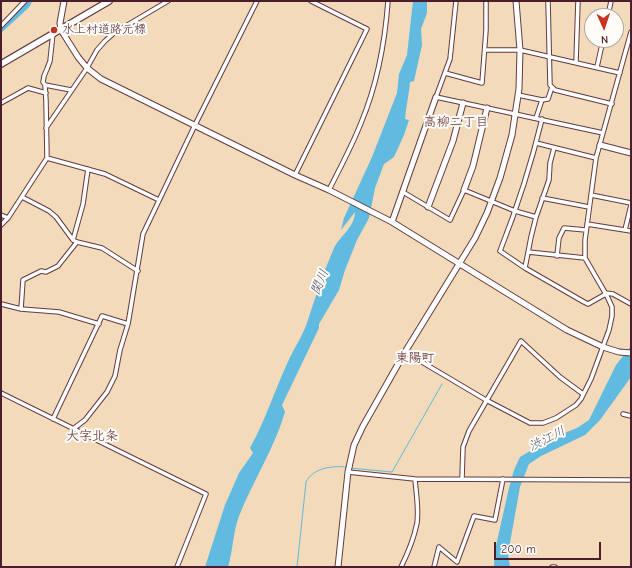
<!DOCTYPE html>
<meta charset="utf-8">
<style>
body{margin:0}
#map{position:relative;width:632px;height:568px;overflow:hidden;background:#f2daba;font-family:"Comic Neue",sans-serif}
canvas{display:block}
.frame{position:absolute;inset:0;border:2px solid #4a1f2b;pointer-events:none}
.north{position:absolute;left:584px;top:8px;width:40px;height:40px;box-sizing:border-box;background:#fdfcf7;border:1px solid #b5a4a5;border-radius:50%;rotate:177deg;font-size:11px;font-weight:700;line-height:16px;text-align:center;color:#4a1f2b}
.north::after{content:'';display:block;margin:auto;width:14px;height:18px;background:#c8321e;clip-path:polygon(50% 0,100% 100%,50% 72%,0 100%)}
.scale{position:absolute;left:494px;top:542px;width:107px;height:18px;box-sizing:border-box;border:2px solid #4a1f2b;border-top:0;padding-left:5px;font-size:12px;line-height:14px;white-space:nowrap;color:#4a1f2b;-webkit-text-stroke:3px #fdfcf7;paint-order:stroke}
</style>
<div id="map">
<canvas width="632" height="568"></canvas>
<div class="frame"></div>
<div class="north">N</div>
<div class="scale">200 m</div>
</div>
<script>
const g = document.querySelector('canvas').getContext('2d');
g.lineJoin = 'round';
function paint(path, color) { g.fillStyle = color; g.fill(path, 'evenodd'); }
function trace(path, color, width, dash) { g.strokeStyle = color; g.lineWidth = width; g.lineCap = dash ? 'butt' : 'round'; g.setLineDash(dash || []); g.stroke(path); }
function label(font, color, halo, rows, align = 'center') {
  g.font = font + ' "Comic Neue","Klee One",sans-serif'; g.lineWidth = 4; g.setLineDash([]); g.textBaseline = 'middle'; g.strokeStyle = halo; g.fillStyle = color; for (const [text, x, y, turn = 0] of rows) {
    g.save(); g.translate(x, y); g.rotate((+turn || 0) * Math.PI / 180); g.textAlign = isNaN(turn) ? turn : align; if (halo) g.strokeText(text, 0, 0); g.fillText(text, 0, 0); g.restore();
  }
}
paint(new Path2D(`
 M413,1H427V13L421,29L422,45L414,81L410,82C409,95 406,106 405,119L409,120L404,135L394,157L384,164L375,188L369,218L357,240L345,270L339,290L319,324V328L282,405L285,412C274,449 253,481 239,516C233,532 233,551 228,567H205L225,505L239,473L253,453L250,448C265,421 274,392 287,364C293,350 302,337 307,323C315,298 323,273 334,248C340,236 355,227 355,212L341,230L344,218L372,157L397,93L399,74L407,55Z
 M631,346V377L600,420L585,435L541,456L529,464L520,487L508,554L510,567H494L495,550L509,488L514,470L520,457L552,438L577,428L589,420L616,365Z`), '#61badf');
trace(new Path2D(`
 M350,468L392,472L442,384
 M297,567L306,482C314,467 332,466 347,467`), '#61badf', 1);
trace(new Path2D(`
 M1,29L27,5L29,1`), '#61badf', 6);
const street = new Path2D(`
 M456,1L450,59L436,97L603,133
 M548,1L550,85L555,90L612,104
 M608,16L611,1
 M1,26L25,1
 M485,50H520L620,73
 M576,62L578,1
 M597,67L603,40
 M445,73L482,83L486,30V1
 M45,85L71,90
 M518,95L542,100
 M1,103L28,88L46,93
 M536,118L542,100L548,99L552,87
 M542,119C531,165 517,208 500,251L525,268L584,302L588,304L604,295L605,293L613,294L631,304
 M46,128L87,68L97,50L105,41L114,33L168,1
 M536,143L596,158
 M47,158L105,174L159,200
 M295,175L367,29L311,1
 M329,190C340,168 352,146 361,123C377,85 385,42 388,1
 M403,192L450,220L464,190L515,211L536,217
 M591,195L631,203
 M22,197L49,211L56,217L73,240L77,242L102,248L138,271
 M542,198L589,207
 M1,215L8,218
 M587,224L631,231
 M1,225L8,218L47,158L46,101L45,85L43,82L44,76L47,69L50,61L53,33
 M625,230L631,205
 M73,240L83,204L88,169
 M528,252L585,258
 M557,256L559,238L564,228L586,230
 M525,268L531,237L536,217L549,180L550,163L554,148
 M1,304L21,309L59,312L99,324
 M21,309L23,280L41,271L46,272L58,266L77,242
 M405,352L486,400L530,423H543L556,418L576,405L581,399L591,379L609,330L612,316V307L607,296L585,258V240L596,158L631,32
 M1,393L206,494L177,567
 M623,414L631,416
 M53,419L102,316L128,324
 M73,429L85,420L107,392L115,376L120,350L128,324L143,234L195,125L257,1
 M348,472L415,479L631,480
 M462,479L463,447L469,431L521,341L560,377L583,394
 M401,567C408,553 414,538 417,523C419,508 416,493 415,479
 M434,567L439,547L457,562L474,516L495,520L503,479
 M552,567H555`);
const secondary = new Path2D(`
 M64,1L60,23L61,30L78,57L87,68L101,79L295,175L329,190L392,222L567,330L603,347L619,352L631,353
 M600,145L631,153
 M464,190L473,166L487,108
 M428,207L453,141L463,103
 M392,222L436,97
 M338,567L348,472L354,445L363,426L405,352L475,238L487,213L500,178L512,135L519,89L520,50L516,1`);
const primary = new Path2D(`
 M1,64L109,1`);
trace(street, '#633b40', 5.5);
trace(secondary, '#633b40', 7);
trace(primary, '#633b40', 8);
trace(street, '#fff', 3.5);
trace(secondary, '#fff', 5);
trace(primary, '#fff', 5.5);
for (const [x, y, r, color] of [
 [54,30,4,"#c8321e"]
]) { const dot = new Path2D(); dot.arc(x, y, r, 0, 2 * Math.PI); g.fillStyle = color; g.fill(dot); trace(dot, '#fdfcf7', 1.5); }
label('12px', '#4a1f2b', '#fdfcf7', [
 ["水上村道路元標",62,30]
], 'left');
label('bold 13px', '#7b4d51', '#fdfcf7', [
 ["高柳二丁目",456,122],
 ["東陽町",415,358],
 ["大字北条",92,436]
]);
label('italic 13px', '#52556a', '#fdfcf7', [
 ["関川",320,282,-67],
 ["渋江川",547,439,-27]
]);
</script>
